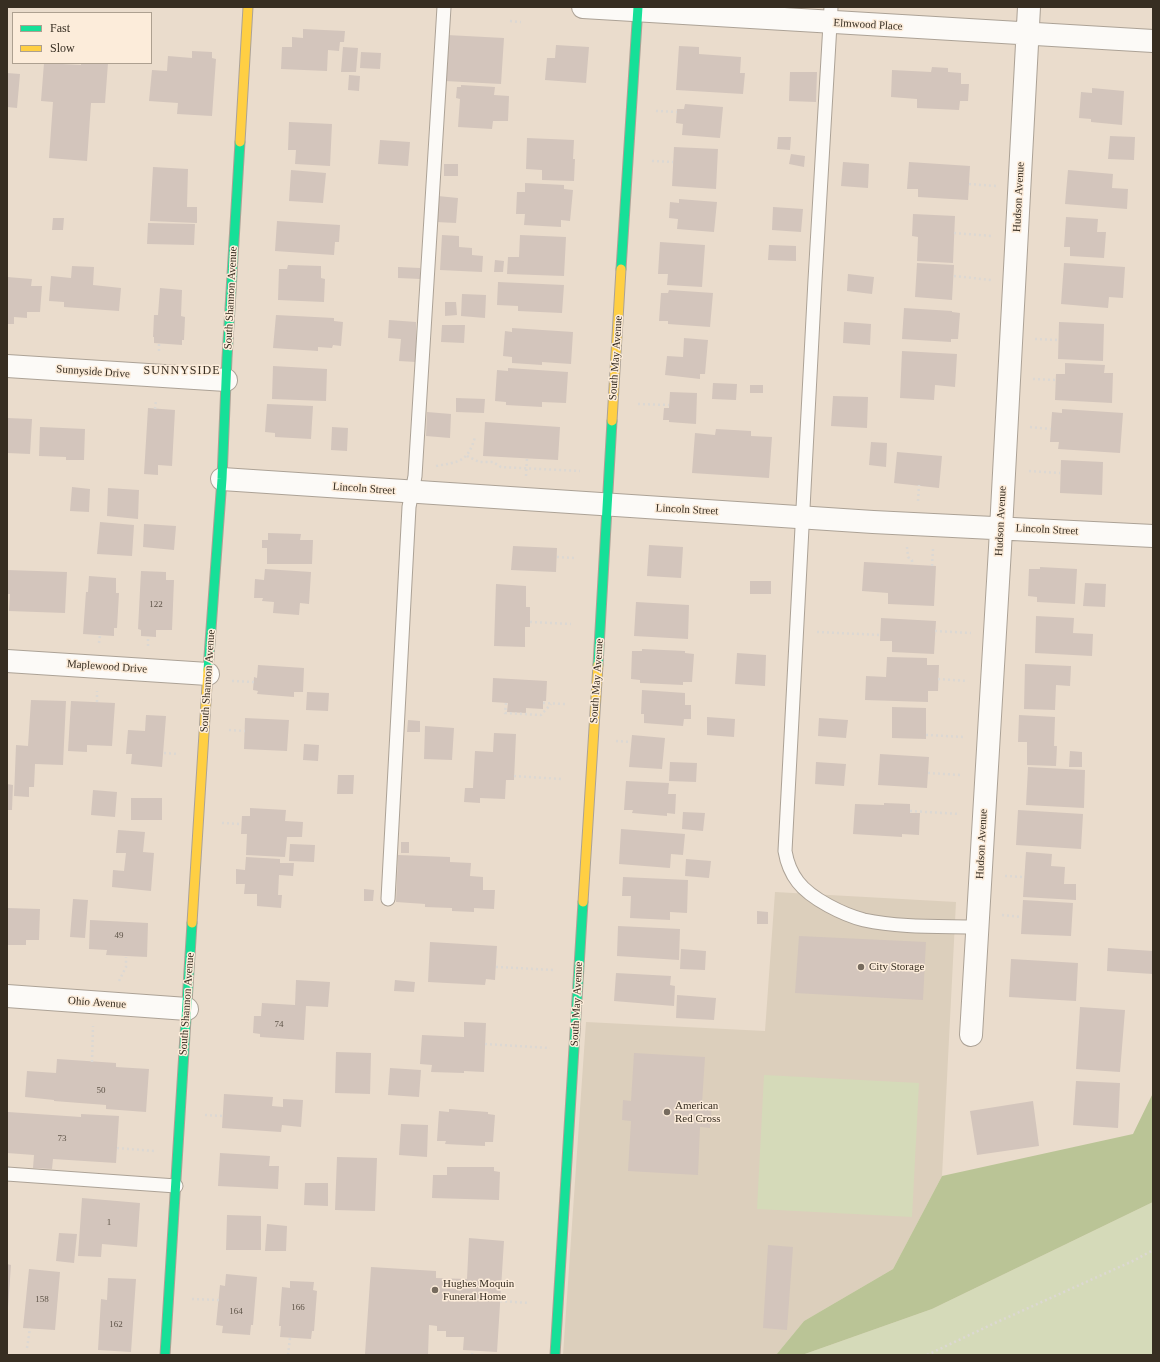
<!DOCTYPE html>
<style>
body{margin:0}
#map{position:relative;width:1160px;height:1362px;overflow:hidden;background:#eadccc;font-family:Georgia,serif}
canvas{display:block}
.frame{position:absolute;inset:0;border:8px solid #372e22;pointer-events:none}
.legend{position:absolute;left:12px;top:12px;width:140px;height:52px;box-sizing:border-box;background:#fcecda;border:1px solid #ada090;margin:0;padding:5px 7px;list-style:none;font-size:12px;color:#372e22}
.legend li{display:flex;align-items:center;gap:8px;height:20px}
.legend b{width:20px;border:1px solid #ada090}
</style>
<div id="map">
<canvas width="1160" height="1362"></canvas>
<div class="frame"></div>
<ul class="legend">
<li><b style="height:5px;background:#16e098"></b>Fast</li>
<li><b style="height:5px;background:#ffcf43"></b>Slow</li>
</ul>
</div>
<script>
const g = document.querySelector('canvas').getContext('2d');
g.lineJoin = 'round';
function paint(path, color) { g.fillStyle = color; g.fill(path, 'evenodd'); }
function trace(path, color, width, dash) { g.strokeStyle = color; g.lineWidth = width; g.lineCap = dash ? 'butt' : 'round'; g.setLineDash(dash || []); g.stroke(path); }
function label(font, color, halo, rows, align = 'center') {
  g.font = font + ' Georgia,serif'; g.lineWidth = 3; g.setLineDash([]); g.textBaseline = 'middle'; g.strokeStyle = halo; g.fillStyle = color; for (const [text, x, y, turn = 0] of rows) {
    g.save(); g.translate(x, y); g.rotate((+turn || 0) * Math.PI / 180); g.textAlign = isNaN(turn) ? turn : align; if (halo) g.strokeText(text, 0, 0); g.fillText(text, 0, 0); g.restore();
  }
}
paint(new Path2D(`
 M775,892L956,902L942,1176L893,1269L804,1321L776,1355H563L586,1022L765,1031Z`), '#dccfbc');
paint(new Path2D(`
 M764,1075L919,1083L912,1217L757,1209Z
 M1153,1202V1355H802L932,1309Z`), '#d5dab9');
paint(new Path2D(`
 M1153,1093V1202L932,1309L802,1355H776L804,1321L893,1269L942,1176L1133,1134Z`), '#bac496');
paint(new Path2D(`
 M303,29L345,31L344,42H340L339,51L328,50L327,71L281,69L282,47H292V37L303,38Z
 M447,35L504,38L501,84L445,81Z
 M556,45L589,47L586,83L545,80L547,58H555Z
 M679,46L699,47V54L741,57L740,73H745L743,94L676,90Z
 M343,47L358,48L356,72H341Z
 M192,51L212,52V58L216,59L212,116L177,114L178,103L149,101L152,70L167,71L168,56L192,58Z
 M361,52L381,53L380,69L360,68Z
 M44,63L81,65V63H108L105,103H91L87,161L49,158L53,102L41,101Z
 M932,67L948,68V72L961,73V84H969L968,101H960L959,110L917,108V99L891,97L892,70L931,72Z
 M790,72H817L816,102L789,101Z
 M7,73L20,74L17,108L7,107Z
 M349,75L360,76L359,91L348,90Z
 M461,85L495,87L494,95L509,96L508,121H493L492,129L458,127L460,99L456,98L457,87H461Z
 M1092,88L1124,91L1122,125L1091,122V119L1079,118L1081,92L1092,93Z
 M685,104L723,107L720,138L682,135L683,124L676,123L677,109H684Z
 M289,122L332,124L330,166L295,164L296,150H288Z
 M1110,136L1135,137L1134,160L1108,159Z
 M778,137H791L790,150L777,149Z
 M527,138L574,140L573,159H575L574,181L542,180V170L526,169Z
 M380,140L410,142L408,166L378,164Z
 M674,147L718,149L716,189L672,186Z
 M791,154L805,156L804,167L789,164Z
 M843,162L869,164L868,188L841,186Z
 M909,162L970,166L968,200L918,197V189H907Z
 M444,164H458V176H444Z
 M153,167L188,169L187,207H197V223L150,221Z
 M291,170L326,173L323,203L289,201Z
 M1068,170L1113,174L1112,188L1128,189L1127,209L1065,204Z
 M525,183L564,185V189L573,190L570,221L561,220V227L524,225L525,214H516L517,192H525Z
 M438,196L458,198L456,223L436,222Z
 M679,199L717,202L714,232L677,229L678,219L669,218L670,202L679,203Z
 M773,207L803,209L801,232L772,230Z
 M913,214L955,216L953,263L917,261L918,237L912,236Z
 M1066,217L1098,219L1097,232H1106L1104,258L1070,256V247H1064Z
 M53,218H64L63,230H52Z
 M277,221L340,225L339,242H335L334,255L275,251Z
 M148,223L195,224L194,245L147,244Z
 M442,235L459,236V247L472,248V255L483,256L482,272L440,270Z
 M520,235L566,237L564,276L507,274L508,257H519Z
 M660,242L705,245L702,287L667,285L668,274H658Z
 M769,245L796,246V261L768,260Z
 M495,260L504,261L503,272H494Z
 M917,263L954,265L952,300L915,297Z
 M1064,263L1125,267L1123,298L1109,297L1108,308L1061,304Z
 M288,265L321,266V278L325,279L324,302L278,300L279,269H287Z
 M72,266L94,267L93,285L121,288L119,311L64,307V302L49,301L51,276L71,278Z
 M398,267L420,268V279L398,278Z
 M848,274L874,277L872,294L847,291Z
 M7,277L32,279L31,286H42L40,312H27V318L14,317V324H7Z
 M498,282L564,285L562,313L518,311V306L497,305Z
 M160,288L182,290L181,316L185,317L184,340H182V345L154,343V337H153L154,315H158Z
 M669,290L713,293L710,327L668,324V321H659L661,293H668Z
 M462,294L486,295L485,318L461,316Z
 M445,302H456L457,315L445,316Z
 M904,308L952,311V312L960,313L958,339H951V342L902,339Z
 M276,315L334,318V321L343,322L341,346L333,345L332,348L318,347V351L273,348Z
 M389,320L416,322V362L399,361L401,339L388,338Z
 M844,322L871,324L870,345L843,343Z
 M1059,322L1104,324L1103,361L1058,359Z
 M442,325H465L464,343L441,342Z
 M512,328L573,332L571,364L542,362V365L512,363V357L503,356L505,331L512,332Z
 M684,338L708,340L705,374H700V379L665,375L667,356L683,357Z
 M902,351L957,354L955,387L935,385L934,400L900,398Z
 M1065,363L1105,365L1104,373H1113L1112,403L1055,400L1056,374H1065Z
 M273,366L327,369L326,401L272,399Z
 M508,368L568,372L566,403L542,402V407L506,405V402L495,401L497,370L508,371Z
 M713,383L737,384L736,400L712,399Z
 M750,385H763V393H750Z
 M670,392L697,393L696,424L669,422V420H663L664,408H669Z
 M833,396L868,397L867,428L831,426Z
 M456,398L485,399L484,413L456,412Z
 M267,404L313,406L311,439L275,437V433L265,432Z
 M148,408L175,410L172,466L158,465V475L144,474Z
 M1062,409L1123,413L1120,453L1058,449L1059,442H1050L1052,412L1062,413Z
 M427,412L451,414L450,438L426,436Z
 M7,418L32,419L30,454L7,453Z
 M485,422L560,427L558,460L483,456Z
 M40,427L85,429L84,460H66V457L39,456Z
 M332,427L348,428L347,451L331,450Z
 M716,429L751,431V436L772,437L769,478L692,473L695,433L715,435Z
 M871,442L887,443L886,467L869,465Z
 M897,452L942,456L939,488L894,483Z
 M1061,460L1103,462L1102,495L1060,493Z
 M72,487L90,489L89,512L70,511Z
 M108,488L139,490L138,519L107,516Z
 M100,522L134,525L132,556L97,554Z
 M144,524L176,526L174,550L143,547Z
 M268,533L301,534L300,540H313L312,564H267V548H262V540H268Z
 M649,545L683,547L681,578L647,576Z
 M513,546L557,548L556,572L511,570Z
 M864,562L936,566L934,606L888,604V593L862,591Z
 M1040,567L1077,569L1075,604L1037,602V597L1028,596L1029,569H1040Z
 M265,569L311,572L309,604L300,603L299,615L273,613L274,602L262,601L263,598H254L255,579L264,580Z
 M7,570L67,572L65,613L9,611L10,594H7Z
 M141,571L166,572V580H174L172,630H156V637L141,636V630L138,629Z
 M89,576L116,578V593H119L117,628H114V636L83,634L86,592H88Z
 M750,581H771V594H750Z
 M1085,583L1106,584L1105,607L1083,606Z
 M496,584L526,586V607H530V627H525V647L494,646Z
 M636,602L689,605L688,639L634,636Z
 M1036,616L1074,618L1073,633L1093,634L1092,656L1035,653Z
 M881,618L936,621L934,654L892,652V641H880Z
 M642,649L685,651V653L694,654L692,682H683V685L640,683V680L631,679L632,651H642Z
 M737,653L766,655L765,686L735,684Z
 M887,657L927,658V665H939L938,691H928V702L865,700L866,676L886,677Z
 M1025,664L1071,666L1070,686L1056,685L1055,710L1024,709Z
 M258,665L304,668L303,692H294V697L257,694L258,691L253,690L254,677L257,678Z
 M493,678L547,681L546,701H543V709L526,708V713L507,712L508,703L492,702Z
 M642,690L685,693V705H691V719H684L683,726L644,723V714H641Z
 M307,692L329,693L328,711L306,710Z
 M31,700L66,701L63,765L35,764L34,787H29V797L14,796L16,745L28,746Z
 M71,701L115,703L112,746L87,745V752L68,751Z
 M892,707L926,708V739L892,738Z
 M146,715L166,716L162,767L131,764L132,754H126L128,730L145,731Z
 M1019,715L1055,717L1054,746H1057L1056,766L1027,765V742H1018Z
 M707,717L735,719L734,737L707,735Z
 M245,718L289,720L287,751L244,749Z
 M819,718L848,720L846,738L818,736Z
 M408,720L420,721V732H407Z
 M425,726L454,728L452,760L424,759Z
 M494,733L516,734L514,780H506L505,799L480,798V803L464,802L465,788H473L475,751L493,752Z
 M632,735L665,738L662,769L629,767Z
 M304,744L319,745L318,761L303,760Z
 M1070,751L1082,752V767H1069Z
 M880,754L929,757L927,788L878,785Z
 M670,762L697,763L696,782L669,781Z
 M816,762L846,764L844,786L815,784Z
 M1028,767L1085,770L1084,808L1026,805Z
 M338,775H354L353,794H337Z
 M626,781L669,783L668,794H676L675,814L667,813V816L632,813L633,810H624Z
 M7,784L13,785L12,810H7Z
 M93,790L117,792L115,817L91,815Z
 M131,798H162V820H131Z
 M884,803L910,804V813H920L919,835L902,834V837L853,834L855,804L884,805Z
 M250,808L286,810L285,821L303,822L302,837H287L285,857L246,855L247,834H241L242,816H250Z
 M1018,810L1083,814L1081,849L1016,845Z
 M683,812L705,813L703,831L682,829Z
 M621,829L685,834L683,855L671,854L670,868L619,864Z
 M118,830L145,832L143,852L154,853L151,891L112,887L113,870L124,871L126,853H116Z
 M401,842H409V853H401Z
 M290,844L315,845L314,862L289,861Z
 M1026,852L1052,854L1051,866L1065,867L1064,884H1076V900L1023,897Z
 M398,855L450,857V862L471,863L470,876L483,877V890H495L494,909L474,908V912L452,911V908L425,907V904L396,902Z
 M246,857L280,859V863H294L293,876L279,875L278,895H282L281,908L257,906V894H244L245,884H236V869L245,870Z
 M686,859L711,861L709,878L685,876Z
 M623,877L688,880L687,913L670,912V920L630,918L631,896H622Z
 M364,889L374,890L373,901H364Z
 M73,899L88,900L85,938L70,937Z
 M1023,900L1073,903L1071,936L1021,934Z
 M7,908L40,909L39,940H26V945H7Z
 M757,911L768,912V924H757Z
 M90,920L148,923L147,957L106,955L107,950L89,949Z
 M618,926L680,929L679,960L617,956Z
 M799,936L926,942L923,1000L795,993Z
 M430,942L497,946L495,980L486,979L485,985L428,982Z
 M1108,948L1153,951V974L1107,971Z
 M681,949L706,951L705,970L680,969Z
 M1011,959L1078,963L1076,1001L1009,997Z
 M616,973L671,976L670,985L675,986L674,1006L614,1001Z
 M296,980L330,982L328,1007L306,1006L304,1040L260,1037V1034L253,1033L254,1016H261L262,1003L295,1005Z
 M395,980L415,982L414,992L394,991Z
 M677,995L716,998L714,1020L676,1018Z
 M1080,1007L1125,1010L1120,1072L1076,1069Z
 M464,1022L486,1023L484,1072L464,1071V1073L431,1072L432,1065L420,1064L422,1035L464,1037Z
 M336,1052L371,1053L370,1094L335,1093Z
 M634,1053L705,1057L702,1103L712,1104L710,1128L700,1127L698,1175L628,1171L631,1121L622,1120L623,1100L631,1101Z
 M57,1059L116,1063V1067L149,1069L146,1112L106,1109V1105L54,1101V1100L25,1097L27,1071L56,1073Z
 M390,1068L421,1070L419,1097L388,1095Z
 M1076,1081L1120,1083L1118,1128L1073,1125Z
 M224,1094L273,1097L272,1106L283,1107V1099L303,1100L301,1127L282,1125L281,1132L222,1128Z
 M1033,1101L1039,1146L977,1155L970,1111Z
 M449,1109L488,1112V1114L495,1115L493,1142H485V1146L445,1144L446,1141H437L439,1111L449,1112Z
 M8,1112L81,1117V1114L119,1116L116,1163L53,1159L52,1169L33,1168L34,1155L7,1153Z
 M401,1124L428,1125L427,1157L399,1155Z
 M220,1153L270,1156L269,1166H279L278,1189L218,1186Z
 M337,1157L377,1158L375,1211L335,1210Z
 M447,1167H494V1171L500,1172L499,1200L432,1198L433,1175H447Z
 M305,1183H328V1206L304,1205Z
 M82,1198L140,1203L137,1247L102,1244L101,1257L78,1256Z
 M227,1215L261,1216V1250H226Z
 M267,1224L287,1226L286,1251H265Z
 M59,1233L77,1234L74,1263L56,1261Z
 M469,1238L504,1241L497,1352L463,1350L464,1337H446V1331H437V1326L429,1325L428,1355L365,1354L371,1267L436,1271V1278L467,1279Z
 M768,1245L793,1247L787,1330L763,1328Z
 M7,1264L11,1265L8,1307H7Z
 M29,1269L60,1272L55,1330L23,1328Z
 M226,1274L257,1277L253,1325H251L250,1335L222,1333L223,1326L216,1325L220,1285L225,1286Z
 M108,1278L136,1279L131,1352L98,1350L101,1299L107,1300Z
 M290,1281L314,1282L313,1290L317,1291L314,1331H312L311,1339L280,1337L281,1326H279L282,1287L290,1288Z`), '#d3c5bc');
const lane = new Path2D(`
 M831,7L815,280L785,851C787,863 791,873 798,882C811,899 844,915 864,920C901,928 940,926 978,927
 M388,899L409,507L415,476L444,7
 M7,1174L176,1186`);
const street = new Path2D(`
 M583,7L1153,41
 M7,366L226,380
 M222,479L873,522L1153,536
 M7,661L208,674
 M7,996L187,1009
 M971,1035L1000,548L1029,7`);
const fast = new Path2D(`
 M621,269L638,7
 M598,665L612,421
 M208,670L222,479L227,358L240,142
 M165,1355L192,923
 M555,1355L583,902`);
const slow = new Path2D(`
 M240,142L248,7
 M612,421L621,269
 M583,902L598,665
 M192,923L208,670`);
trace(lane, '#aca296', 15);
trace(street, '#aca296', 24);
trace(fast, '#aca296', 11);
trace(slow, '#aca296', 11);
trace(new Path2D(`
 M510,21L521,22
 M656,111L677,112
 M652,161L673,162
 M969,184L996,186
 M954,233L992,236
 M954,276L991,280
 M1035,339L1058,340
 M159,351V343
 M1033,379L1056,380
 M638,404L669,405
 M155,409L156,400
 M1030,427L1051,429
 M467,456L479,462H493L501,467L580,471
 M436,466C459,462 468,462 475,437
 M1029,471L1060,473
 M526,476L527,458
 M918,501L919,485
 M907,547L908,557L912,560V565
 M557,557L575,558
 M932,566L933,549
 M530,622L571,624
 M935,631L971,633
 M817,632L881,635
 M99,643L100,635
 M148,646V636
 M938,679L968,681
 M232,681L254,682
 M97,702V691
 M506,703L505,713L541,715L551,704
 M543,703L565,704
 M229,730L245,731
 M926,735L965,737
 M616,741L631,742
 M164,753L179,754
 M928,773L961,775
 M514,776L561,779
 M910,811L960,814
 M222,823L241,824
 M1005,876L1024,877
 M1002,915L1022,917
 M496,967L555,970
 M119,981L126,967V957
 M485,1044L550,1048
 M92,1062L93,1026
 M205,1115L223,1116
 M117,1148L154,1151
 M192,1299L219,1300
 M500,1301L529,1303
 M27,1348L30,1328
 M288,1355L290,1338
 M472,1355L473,1350
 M927,1355L995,1323L1135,1260L1153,1250`), '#dcd8d3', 2.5, [2, 3]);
trace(lane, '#fcfaf7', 13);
trace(street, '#fcfaf7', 22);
trace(fast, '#16e098', 9);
trace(slow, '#ffcf43', 9);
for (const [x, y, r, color] of [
 [861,967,4,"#766b5e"],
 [667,1112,4,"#766b5e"],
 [435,1290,4,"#766b5e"]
]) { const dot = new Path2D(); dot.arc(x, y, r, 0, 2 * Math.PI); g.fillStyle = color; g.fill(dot); trace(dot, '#fcecda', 1.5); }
label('9px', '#5e5448', null, [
 ["122",156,605],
 ["49",119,936],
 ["74",279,1025],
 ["50",101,1091],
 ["73",62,1139],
 ["1",109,1223],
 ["158",42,1300],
 ["166",298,1308],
 ["164",236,1312],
 ["162",116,1325]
]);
label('11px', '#372e22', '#fcecda', [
 ["Elmwood Place",868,25,3],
 ["Hudson Avenue",1019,197,-87],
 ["South Shannon Avenue",231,298,-87],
 ["South May Avenue",616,358,-86],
 ["Sunnyside Drive",93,372,4],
 ["Lincoln Street",364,489,4],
 ["Lincoln Street",687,510,3],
 ["Hudson Avenue",1001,521,-87],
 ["Lincoln Street",1047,530,3],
 ["Maplewood Drive",107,667,4],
 ["South Shannon Avenue",208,681,-86],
 ["South May Avenue",597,681,-86],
 ["Hudson Avenue",982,844,-87],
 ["Ohio Avenue",97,1003,4],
 ["South Shannon Avenue",187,1004,-86],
 ["South May Avenue",577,1004,-87]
]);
label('11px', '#372e22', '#fcecda', [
 ["City Storage",869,967],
 ["American",675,1106],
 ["Red Cross",675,1119],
 ["Hughes Moquin",443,1284],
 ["Funeral Home",443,1297]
], 'left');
g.letterSpacing = '1px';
label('12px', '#372e22', '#fcecda', [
 ["SUNNYSIDE",182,371]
]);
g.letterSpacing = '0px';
</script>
